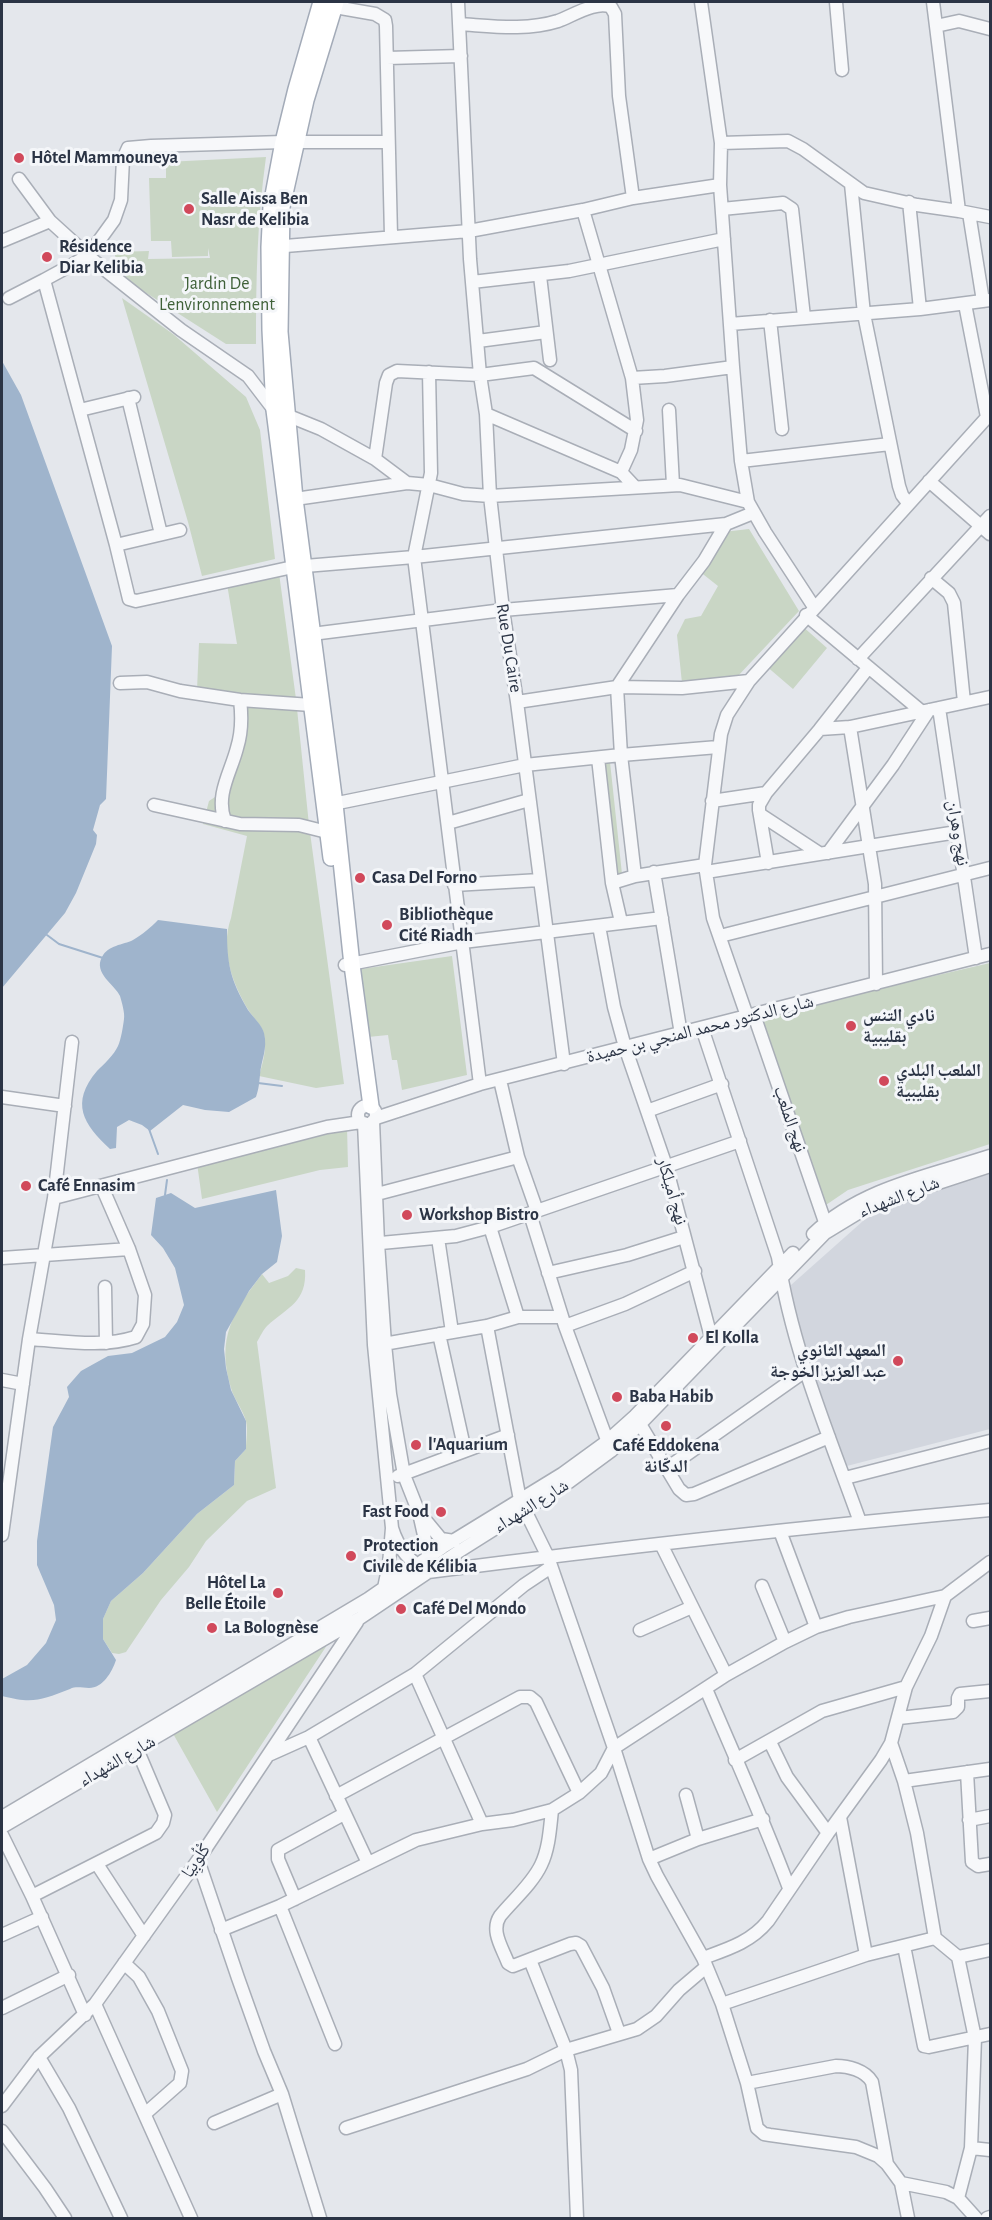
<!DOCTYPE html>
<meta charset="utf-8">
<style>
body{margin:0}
#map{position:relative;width:992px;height:2220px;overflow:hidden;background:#e4e7ec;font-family:"Alegreya Sans",sans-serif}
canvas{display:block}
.frame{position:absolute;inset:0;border:3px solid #2b3445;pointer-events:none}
</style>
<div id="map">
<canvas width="992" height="2220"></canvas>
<div class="frame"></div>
</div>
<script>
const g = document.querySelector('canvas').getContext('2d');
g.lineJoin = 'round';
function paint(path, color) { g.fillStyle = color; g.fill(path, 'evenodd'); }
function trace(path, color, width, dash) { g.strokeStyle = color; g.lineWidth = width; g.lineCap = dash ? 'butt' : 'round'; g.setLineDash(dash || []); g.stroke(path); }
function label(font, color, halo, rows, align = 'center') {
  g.font = font + ' "Alegreya Sans","Noto Naskh Arabic",sans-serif'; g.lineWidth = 6; g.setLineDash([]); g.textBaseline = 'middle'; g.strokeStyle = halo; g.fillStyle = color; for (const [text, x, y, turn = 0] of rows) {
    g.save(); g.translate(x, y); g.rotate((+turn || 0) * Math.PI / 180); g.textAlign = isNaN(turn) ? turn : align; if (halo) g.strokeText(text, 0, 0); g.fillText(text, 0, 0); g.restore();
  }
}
paint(new Path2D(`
 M990,1173V1429L843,1467L782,1293L881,1205Z`), '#d2d6de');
paint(new Path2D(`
 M266,157C257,222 256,279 256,344H226L115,273V252L149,251L148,259L210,258L208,248V256L172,257L171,241H151L149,178H166V162Z
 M122,298L173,334L246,397L260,430L275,559L202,576L188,522Z
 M749,529L799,611L737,677L682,683L677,635L685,619L701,616L718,586L699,571L723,532Z
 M279,573L296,699L309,825L344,1084L316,1088L259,1076C263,1062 267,1049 264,1035C263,1026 254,1019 249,1011C232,983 220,950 231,918L247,836L203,824L209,801L227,789L240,698L197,690L199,643L237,644L227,584Z
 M801,625L827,648L793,689L765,665Z
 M610,762L622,874L610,875L595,764Z
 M452,956L467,1075L402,1090L397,1060H392L388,1035L368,1037L361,969Z
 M990,963V1144L848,1190L820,1209L757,1017Z
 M347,1127L348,1167L320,1170L202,1199L197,1163Z
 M296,1268L305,1270C307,1302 288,1307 267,1326C263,1330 260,1337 257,1342L276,1488L247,1501L206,1541L189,1567L161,1600L126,1652L119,1654L112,1653L103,1639V1619L111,1601L143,1573L197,1514L234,1485L235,1461L246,1449C246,1441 248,1430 246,1421C243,1410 234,1399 231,1388C216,1338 233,1312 262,1274L269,1283L288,1276Z
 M335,1633L217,1812L171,1730Z`), '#c9d6c5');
paint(new Path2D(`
 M2,361L21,395L112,646L106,799L100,805L93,830L97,835L96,844L76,893L65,913L2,988Z
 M158,920L227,929C227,964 230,979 248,1010C253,1017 262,1025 264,1033C268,1049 261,1060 260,1075C259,1084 259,1088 256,1097L229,1112L205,1110L183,1105L150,1131L142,1125L129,1120L117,1127L116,1148L110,1149C83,1124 70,1103 97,1071C104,1064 114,1055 118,1046C121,1039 123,1027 124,1019C125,1013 122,1003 120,996C115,985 93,973 102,957C108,945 123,945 133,940C143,934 150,928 158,920Z
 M276,1190L282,1236L277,1262L262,1274L249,1291L226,1332L224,1349L226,1368L231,1390L246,1421V1449L235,1461L234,1485L197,1514L143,1573L111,1601L103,1619V1639L116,1660C112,1672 103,1688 89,1688C82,1688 76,1686 70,1689C41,1700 33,1704 2,1696V1679L27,1665L46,1643L56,1620L54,1605L37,1565V1541L53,1427L69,1397L67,1387L81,1371L108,1356L132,1353L165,1337L177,1322L184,1305L175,1268L163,1248L151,1235L156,1198L171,1193L195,1208Z`), '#9fb4cc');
trace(new Path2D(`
 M47,935L59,944L103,958
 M258,1083L282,1086
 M149,1129L158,1154
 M165,1195L167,1180`), '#9fb4cc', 2);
const minor = new Path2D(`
 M458,2L470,259L480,375L486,414L490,496L503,610L517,702L564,1064
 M701,2L721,143L720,185L733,367L741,461L748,502L765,532L814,607
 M836,2L842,70
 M933,2L959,211L990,217
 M335,7L375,14L385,20L386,26L391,236
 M459,24C492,26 526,31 558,21C572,16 597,0 611,7L615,14L619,96L633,198
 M936,26L959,21L990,29
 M387,58L461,56
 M387,142H283L151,146L128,148L123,159L121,200L114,220L88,256L44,280L116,545L129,599L136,601L293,567L414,557L726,524
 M721,143L788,141L803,149L864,193L917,205L959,211
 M19,179L50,221L94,261L181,330L248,376L274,410L321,429L375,459L407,483
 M851,184L864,314L899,486L902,495L908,503
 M909,202L920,309
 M722,209L783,203L792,209L804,317
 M583,210L632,378L637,420L631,450L621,472
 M969,213L983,301
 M2,241L50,221
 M273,247L469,231L583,210L633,198L720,185
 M540,276L550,360
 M472,282L569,271L724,239
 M9,298L44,280
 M965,304L987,417
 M770,320L782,429
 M730,324L920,309L990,300
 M478,341L546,332
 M429,372L431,473L414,557L480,1084
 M632,378L665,376L733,367
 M128,398L161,534
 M80,410L134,397
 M669,410L673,485
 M486,414L621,472L635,487
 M375,459L386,383L389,375L397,371L480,375L534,368L636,431
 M741,461L890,444
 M929,481L990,534
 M288,500L407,483L429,485L463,494L490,496L680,485L748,502
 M116,545L180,530
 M931,578L949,593L954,603L964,702
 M806,615L921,711
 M304,635L503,610L678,595
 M858,659L990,516
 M120,683L147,682L180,691L240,700L311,705
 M517,702L617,687L682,688L749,681
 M939,708L976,958
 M850,727L875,884L876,984
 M820,729L868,668
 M598,758L612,883L621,922
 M712,801L766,793
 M154,805L240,824L299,825L327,832
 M328,805L525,765L621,755L718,747
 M761,815L819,853
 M225,821C215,795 231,772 237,748C242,732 242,716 240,700
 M448,823L529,800
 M828,853L893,765L929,710
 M768,863L759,810V805L766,793L820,729L850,727L990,697
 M654,872L681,1034
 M706,872L957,832
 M635,876L621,755L617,687L678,595L704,561L726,524L753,513
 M612,883L635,876L705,865
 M454,885L540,880
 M599,926L614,1007L625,1047L666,1166L711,1337
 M720,936L990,868
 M345,965L463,942L662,918
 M754,1015L825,1222
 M747,1016L713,918L705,865L721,734L727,715L749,681L990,414
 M702,1028L778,1257C792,1349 829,1435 860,1522
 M500,1080L518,1157L537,1211
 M2,1097L65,1106
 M358 1115a9 9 0 1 1 18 0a9 9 0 1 1-18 0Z
 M647,1111L722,1084
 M376,1118L480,1084L990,954
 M373,1121L378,1243L385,1344L390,1394L404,1475L419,1513L430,1562
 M364,1123L374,1345L392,1528L389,1564L384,1588
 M377,1194L518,1157
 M54,1198L72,1042
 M530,1214L565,1326L610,1448
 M490,1227L518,1317
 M813,1234C861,1188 929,1176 990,1156
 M438,1238L452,1332
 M370,1244L456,1236L490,1227L740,1141
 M2,1258L129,1249
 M548,1273L627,1255L684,1237
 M105,1287L106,1343
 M487,1326L520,1500L548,1557L614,1748L649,1859L657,1876L703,1958L722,2004L747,2083L757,2128L764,2134L770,2135L856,2147L878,2156L887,2164L901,2183L946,2192L958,2198L976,2218
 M565,1326L625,1304L695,1271
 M439,1334L465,1451
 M29,1339C64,1341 102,1348 136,1337L143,1324L145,1295L129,1249L102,1187
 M378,1345L487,1326L518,1317H562
 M2,1380L23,1384
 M637,1419L679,1489L686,1495L694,1494L829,1437
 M666,1469L805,1371
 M398,1476L508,1435
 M845,1478L990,1441
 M422,1516L441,1539L454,1541
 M392,1528C398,1548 409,1562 428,1572C615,1548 803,1527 990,1510
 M780,1531L816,1627
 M2,1535L29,1339L54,1198L327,1127L361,1122
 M661,1544L726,1675
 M762,1586L785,1642
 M973,1621L990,1618
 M640,1630L692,1607
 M415,1674L482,1824
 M706,1689C734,1755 764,1821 789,1888
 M899,1718L953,1712L958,1707V1698L960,1694L990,1691
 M309,1737L368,1863
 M770,1742L787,1777L828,1833
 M891,1743L904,1781L917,1833L935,1938
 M271,1754L309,1737L415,1674L524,1585L551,1567
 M735,1760L822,1711L906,1687
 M967,1772L972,1862L978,1866L990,1864
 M904,1781L990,1769
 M686,1795L698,1839
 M336,1796L520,1697H530L536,1702L579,1793
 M552,1810C550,1828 549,1849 541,1865C532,1884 513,1900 500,1916C490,1931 503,1949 508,1963L513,1966L570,1944L576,1943L581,1946L603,1988L619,2033
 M2,1817L368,1599L443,1547L562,1474L606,1442L635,1416L793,1253
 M840,1817L866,1955
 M969,1820L990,1816
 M2,1827L360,1618L458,1552L569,1482L611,1451L640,1424L825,1233L871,1205L990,1166
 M2,1835L32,1896L85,2015
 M649,1859L698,1839L763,1819
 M198,1860L238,1978L264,2051L282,2094L320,2218
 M97,1864L144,1936
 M32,1896L156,1833L163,1823L165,1815L137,1749
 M295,1899L278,1859V1850L344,1814
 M280,1906L335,2044
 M221,1930L280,1906L416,1840L482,1824L513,1820L552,1810L579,1793L601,1773L614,1748L726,1675L785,1642L816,1627L849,1617L945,1596L990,1562
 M2,1935L42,1917
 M904,1946L924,2046L929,2047L990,2034
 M958,1957L975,2038L971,2148L958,2198
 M703,1958C728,1949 751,1942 768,1921L828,1833L881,1760L891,1743L906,1687L931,1636L945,1596
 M530,1960L566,2050L571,2070L577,2218
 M124,1963L139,1977L158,2011L182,2071L180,2083L146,2113
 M95,2004L191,2218
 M722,2004L866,1955L935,1938L958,1957L990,1950
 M2,2008L69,1975
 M39,2057L69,2108L121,2218
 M747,2083L836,2066C848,2066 865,2070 872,2082L887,2164
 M2,2106L39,2057L95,2004L198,1860L357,1622
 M214,2123L282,2094
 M346,2128L527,2069L566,2050L637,2029L656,2016L679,1990L706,1967
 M2,2131L45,2188L65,2218
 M971,2148L990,2150
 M901,2183L908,2218
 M987,2218L990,2217`);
const major = new Path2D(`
 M321,2L296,89L283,142L271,206L269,247L270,330L274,410L331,858
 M336,2L306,100L282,207L280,332L295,499L335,804L352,965L371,1106`);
trace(minor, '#a9aeb7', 15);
trace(major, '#a3abb8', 18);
trace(minor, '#f7f8fa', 12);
trace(major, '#fff', 15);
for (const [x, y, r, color] of [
 [19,158,6,"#d1495b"],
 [189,209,6,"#d1495b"],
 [47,257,6,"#d1495b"],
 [360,878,6,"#d1495b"],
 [387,925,6,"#d1495b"],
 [851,1026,6,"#d1495b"],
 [884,1081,6,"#d1495b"],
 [26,1186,6,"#d1495b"],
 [407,1215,6,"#d1495b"],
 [693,1338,6,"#d1495b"],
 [898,1361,6,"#d1495b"],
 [617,1397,6,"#d1495b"],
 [666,1426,6,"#d1495b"],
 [416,1445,6,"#d1495b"],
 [441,1512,6,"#d1495b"],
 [351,1556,6,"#d1495b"],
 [278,1593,6,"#d1495b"],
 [401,1609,6,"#d1495b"],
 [212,1628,6,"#d1495b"]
]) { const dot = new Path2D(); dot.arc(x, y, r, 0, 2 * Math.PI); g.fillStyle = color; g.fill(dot); trace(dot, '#f4f6f9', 2); }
label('bold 18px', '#2b3445', '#f4f6f9', [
 ["Hôtel Mammouneya",31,158],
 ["Salle Aissa Ben",201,199],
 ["Nasr de Kelibia",201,220],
 ["Résidence",59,247],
 ["Diar Kelibia",59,268],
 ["Casa Del Forno",372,878],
 ["Bibliothèque",399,915],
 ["Cité Riadh",399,936],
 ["نادي التنس",863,1016],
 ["بقليبية",863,1037],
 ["الملعب البلدي",896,1071],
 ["بقليبية",896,1092],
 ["Café Ennasim",38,1186],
 ["Workshop Bistro",419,1215],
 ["El Kolla",705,1338],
 ["المعهد الثانوي",886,1351,"right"],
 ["عبد العزيز الخوجة",886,1372,"right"],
 ["Baba Habib",629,1397],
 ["l'Aquarium",428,1445],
 ["Café Eddokena",666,1446,"center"],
 ["الدكّانة",666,1467,"center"],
 ["Fast Food",429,1512,"right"],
 ["Protection",363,1546],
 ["Civile de Kélibia",363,1567],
 ["Hôtel La",266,1583,"right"],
 ["Belle Étoile",266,1604,"right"],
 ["Café Del Mondo",413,1609],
 ["La Bolognèse",224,1628]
], 'left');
label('18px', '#3f6138', '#f4f6f9', [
 ["Jardin De",217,284],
 ["L'environnement",217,305]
]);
label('18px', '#2b3445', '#f4f6f9', [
 ["Rue Du Caire",509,648,81],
 ["نهج وهران",958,833,81],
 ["شارع الدكتور محمد المنجي بن حميدة",700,1029,-14],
 ["نهج الملعب",790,1119,71],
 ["نهج أميلكار",672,1191,74],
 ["شارع الشهداء",899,1197,-21],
 ["شارع الشهداء",531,1506,-32],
 ["شارع الشهداء",117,1761,-30],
 ["كْلُوبِيَا",196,1861,-55]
]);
</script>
